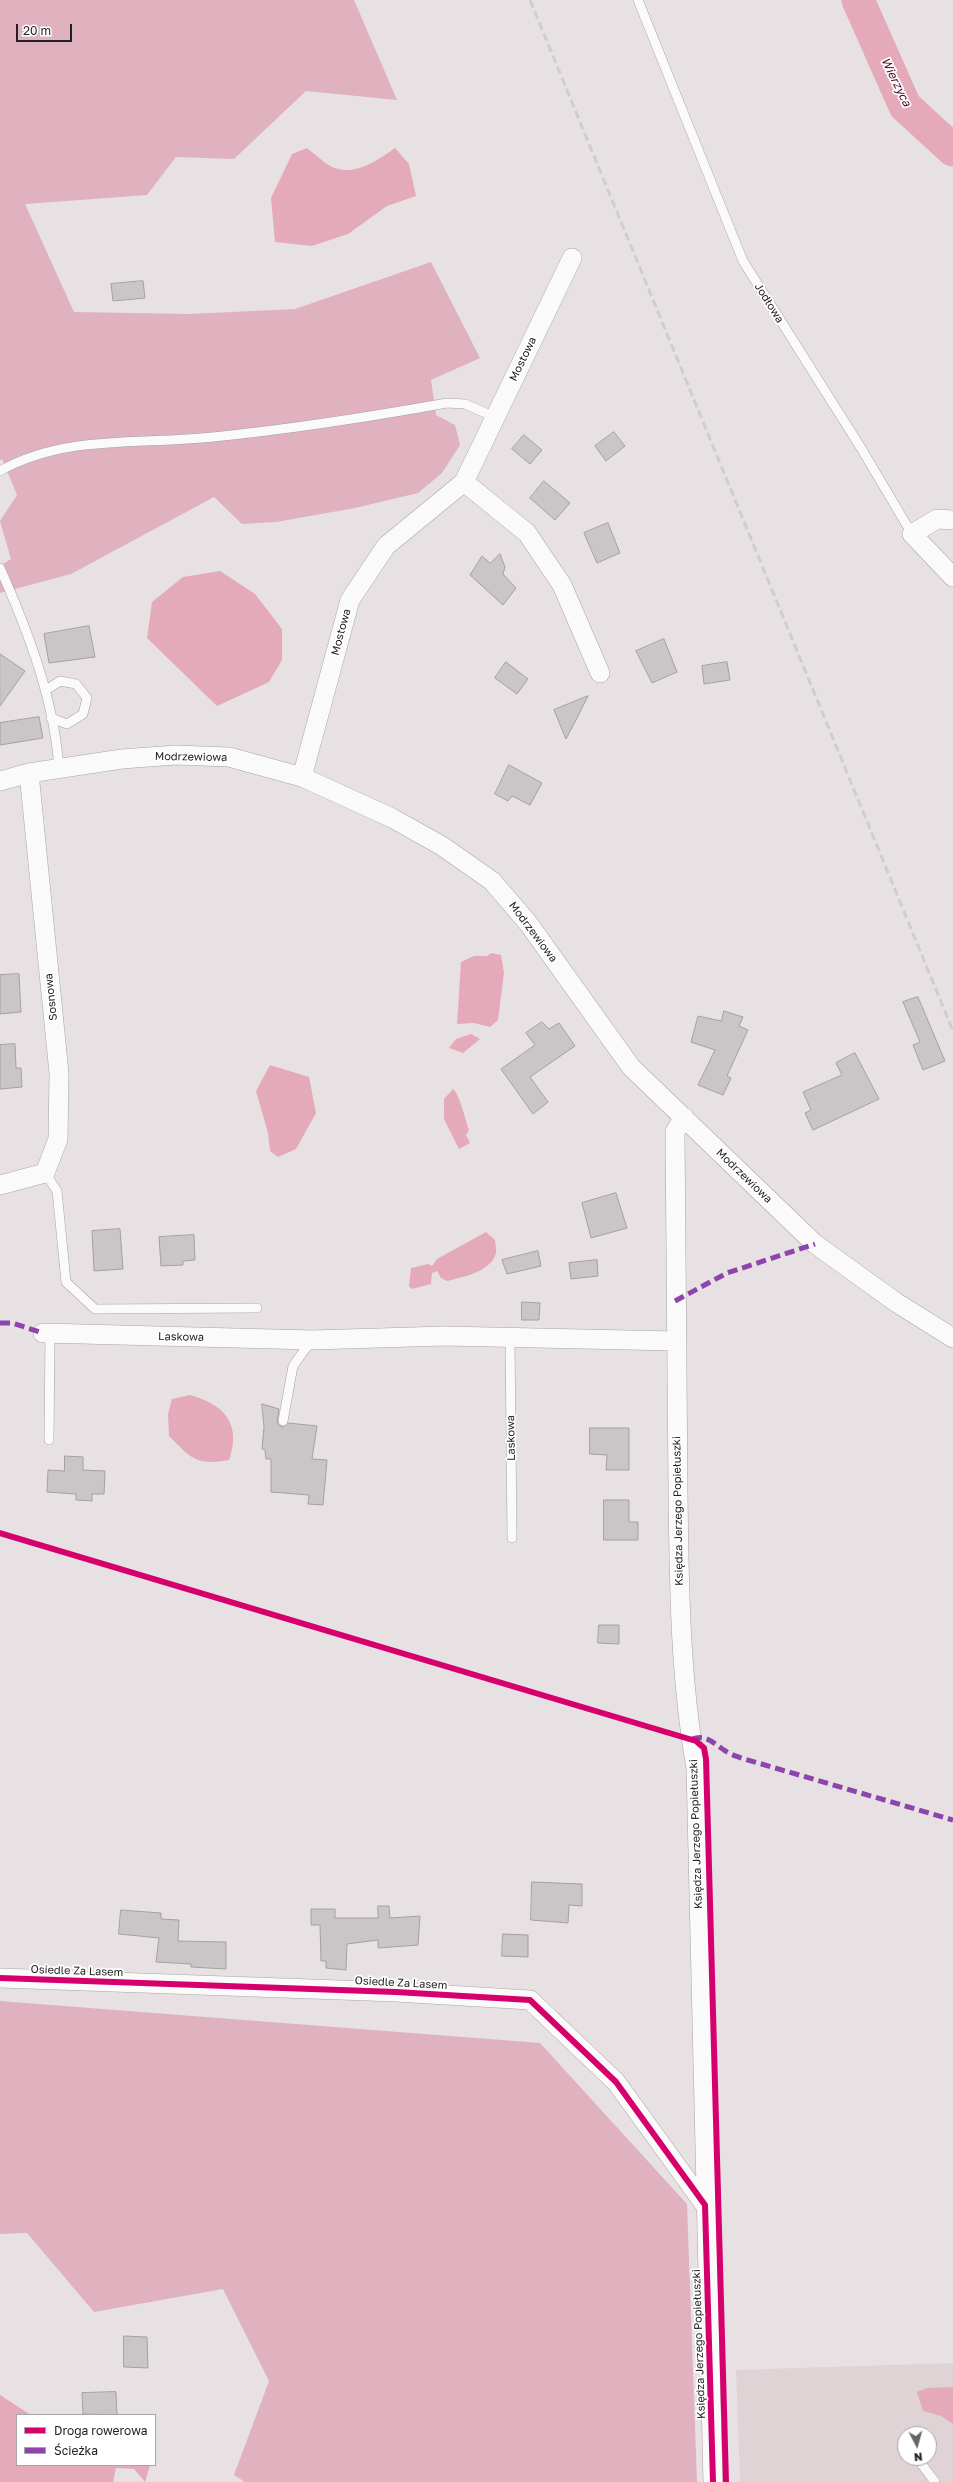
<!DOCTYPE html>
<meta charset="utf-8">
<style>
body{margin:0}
#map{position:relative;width:953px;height:2482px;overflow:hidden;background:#e7e1e3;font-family:"Golos Text",sans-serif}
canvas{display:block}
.legend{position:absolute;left:16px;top:2414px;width:140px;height:52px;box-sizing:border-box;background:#fff;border:1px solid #a7a6a7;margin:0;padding:5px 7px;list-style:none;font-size:12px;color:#242122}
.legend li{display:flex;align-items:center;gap:8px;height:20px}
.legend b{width:20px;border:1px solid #a7a6a7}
.north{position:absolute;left:897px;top:2426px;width:40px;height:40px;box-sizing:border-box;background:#fff;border:1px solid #a7a6a7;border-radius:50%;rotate:174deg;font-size:11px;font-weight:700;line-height:16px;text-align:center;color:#242122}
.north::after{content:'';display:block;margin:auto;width:14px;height:18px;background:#686466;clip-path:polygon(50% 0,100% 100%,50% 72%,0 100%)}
.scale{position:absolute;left:16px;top:24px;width:56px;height:18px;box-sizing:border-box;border:2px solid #242122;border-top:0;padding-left:5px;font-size:12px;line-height:14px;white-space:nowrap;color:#242122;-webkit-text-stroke:3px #fff;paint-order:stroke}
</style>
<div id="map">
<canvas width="953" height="2482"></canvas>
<ul class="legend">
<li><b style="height:5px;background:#d6006c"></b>Droga rowerowa</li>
<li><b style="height:5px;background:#8e44ad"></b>Ścieżka</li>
</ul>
<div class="north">N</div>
<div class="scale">20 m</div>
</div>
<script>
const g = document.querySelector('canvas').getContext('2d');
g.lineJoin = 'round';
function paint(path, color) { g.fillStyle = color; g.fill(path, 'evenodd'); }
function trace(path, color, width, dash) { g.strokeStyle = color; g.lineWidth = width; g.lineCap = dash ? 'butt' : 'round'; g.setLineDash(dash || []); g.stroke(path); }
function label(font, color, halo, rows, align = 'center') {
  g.font = font + ' "Golos Text",sans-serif'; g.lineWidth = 3.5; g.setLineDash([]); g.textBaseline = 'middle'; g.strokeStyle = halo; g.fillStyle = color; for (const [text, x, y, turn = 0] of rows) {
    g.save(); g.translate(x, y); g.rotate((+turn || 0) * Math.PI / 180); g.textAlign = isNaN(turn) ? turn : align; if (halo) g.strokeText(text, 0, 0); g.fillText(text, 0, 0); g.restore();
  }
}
paint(new Path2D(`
 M953,2363V2482H740L736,2370ZM905,2434H929V2458H905Z`), '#e0d3d6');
paint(new Path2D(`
 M0,0H354L397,100L306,91L234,159L176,157L147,195L25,204L74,312L190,314L295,309L431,262L480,358L431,380L436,415L455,425L460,445L442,473L418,493L355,508L276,522L242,524L214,497L71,574L0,593V566L11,559L0,521L17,495L2,459L0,460Z
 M0,2001L540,2043L687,2204L697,2482H245L234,2475L269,2381L223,2289L94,2312L27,2233L0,2234Z`), '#e0b1bf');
paint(new Path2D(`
 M307,148C315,154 324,163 332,167C355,177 378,160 395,148L409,164L416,196L387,206L348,234L312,246L275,242L271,198L292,154Z
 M220,571L255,594L282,629V660L269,682L217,706L147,638L152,602L183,577Z
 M491,953L501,955L504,973L498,1020L490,1027L474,1023L457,1024L461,962L474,956H487Z
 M471,1034L480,1039L463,1053L449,1048L456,1039Z
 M270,1065L309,1077L316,1113L296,1149L278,1157L270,1151L268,1133L256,1091Z
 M453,1089C460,1095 465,1119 469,1130L466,1135L470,1143L459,1149L444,1119V1099Z
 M486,1232L495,1240C495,1244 497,1250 496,1253C491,1272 463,1277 447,1281L441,1278L437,1271L432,1273L431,1284L412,1289L409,1286L411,1268L428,1264L432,1266L437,1259Z
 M190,1395C224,1404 242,1424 229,1460C196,1466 191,1458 169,1436L168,1414L172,1399Z
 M953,2387V2424L941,2416L923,2411L917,2392L927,2388Z
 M0,2395L31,2415H17V2465H150L145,2482L134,2469L116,2468L113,2482H0Z`), '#e4aaba');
trace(new Path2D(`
 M858,0L905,106L953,150`), '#e4aaba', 33);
const building = new Path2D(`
 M143,281L145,298L113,301L111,284Z
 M614,432L625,446L606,461L595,446Z
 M524,435L542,450L530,464L512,449Z
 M544,481L570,503L555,520L530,498Z
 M608,523L620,553L597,563L584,533Z
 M500,554L505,567L503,574L516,588L503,605L470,575L482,556L490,563Z
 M89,626L95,657L49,663L44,634Z
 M664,639L677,672L652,683L636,651Z
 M0,654L25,671L0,706Z
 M506,662L528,679L517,694L495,678Z
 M727,662L730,680L704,684L702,666Z
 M588,696L578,716L566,739L554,710Z
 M39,717L43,738L0,745V723Z
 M509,765L542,783L530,805L512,796L508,801L495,794Z
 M19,974L21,1012L0,1014V975Z
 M918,997L945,1061L923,1070L913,1045L920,1042L903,1002Z
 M724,1011L743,1017L739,1026L748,1030L727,1076L731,1078L723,1095L698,1085L715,1050L691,1042L698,1016L721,1021Z
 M542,1022L549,1029L559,1023L575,1046L530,1077L548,1102L533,1114L501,1069L535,1045L526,1033Z
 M15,1044L16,1068H21L22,1087L0,1089V1045Z
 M855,1053L879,1099L813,1130L805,1113L811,1110L803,1092L842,1075L836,1063Z
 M616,1193L627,1228L591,1238L582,1203Z
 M120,1229L123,1269L94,1271L92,1231Z
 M194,1235L195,1260L183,1261V1265L161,1266L159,1237Z
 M538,1251L541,1266L507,1274L502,1260Z
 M597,1260L598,1276L571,1279L569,1263Z
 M522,1302L540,1303L539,1320H522Z
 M262,1404L279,1409L277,1423L282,1427L288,1423L317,1426L312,1459L327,1460L323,1505L308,1504L309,1495L271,1492V1459H266L265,1450L262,1449L264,1427Z
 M590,1428H629V1470H606L607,1455L590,1454Z
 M65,1456L83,1457V1470L105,1471L104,1494H92V1501L76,1500V1494L47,1492L48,1470L64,1471Z
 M604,1500H629V1522H638V1540H604Z
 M599,1625H619V1644L598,1643Z
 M532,1882L582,1884V1906L569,1905L568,1923L531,1920Z
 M378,1906H389L390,1918L420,1916L418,1945L378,1948V1940L347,1944L346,1970L326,1968V1961H321L320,1925H311V1909H335V1918H378Z
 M121,1910L161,1913V1919L179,1920L178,1941L226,1942V1969L191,1967V1964L156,1962L159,1938L119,1934Z
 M503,1934L528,1935V1957L502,1956Z
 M124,2336L147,2337L148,2368L124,2367Z
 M116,2392L117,2415L83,2414L82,2393Z`);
paint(building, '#cac6c7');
trace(building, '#a4a0a1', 1);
const lane = new Path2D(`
 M638,0L743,261L861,448L912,534
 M0,471C65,434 141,445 213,437C292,429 369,417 447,403L465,404L495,417
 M0,568C28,631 54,699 59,768
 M46,690L60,681L76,684L87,698L83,714L67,724L51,718
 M45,1173L57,1191L66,1282L95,1309L257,1308
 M510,1337L512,1538
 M283,1421L293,1366L311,1341
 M49,1440L50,1334
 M917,2458L935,2482`);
const street = new Path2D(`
 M464,482L527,533L562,585L600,673
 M953,520L937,519L912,534L953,577
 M302,777L350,600L386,546L464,482L572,258
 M0,781L29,773L122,759L176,755L229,757L302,777L392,818L442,846L492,881L528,923L631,1067L815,1244L897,1303L953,1338
 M684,1117L675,1132C675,1251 676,1371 678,1491C679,1584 680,1677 696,1768L713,2482
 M0,1185L45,1173L58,1139L59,1073L29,773
 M43,1333L312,1340L445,1336L675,1341
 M0,1978L396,1992L530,2000L616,2082L705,2205`);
trace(lane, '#a7a3a4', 10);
trace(street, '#a7a3a4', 20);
trace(lane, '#fbfafb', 9);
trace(street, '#fbfafb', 19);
trace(new Path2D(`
 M530,0L953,1031`), '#cfcecf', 3, [8, 4]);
trace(new Path2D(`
 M675,1301L727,1273L815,1244
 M0,1323H12L43,1333
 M692,1739C706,1734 713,1743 724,1750C729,1754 736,1756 741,1758L953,1820`), '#8e44ad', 5, [10, 5]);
trace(new Path2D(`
 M0,1533L696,1741L704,1748L706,1759L726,2482
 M0,1978L396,1992L530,2000L616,2082L705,2205L713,2482`), '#d6006c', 6);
label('11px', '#242122', '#fff', [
 ["Jodłowa",769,303,58],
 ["Mostowa",523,359,-64],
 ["Mostowa",341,632,-75],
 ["Modrzewiowa",191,757,1],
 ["Modrzewiowa",533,932,53],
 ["Sosnowa",51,997,-96],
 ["Modrzewiowa",744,1176,44],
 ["Laskowa",181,1337,1],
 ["Laskowa",511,1438,-91],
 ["Księdza Jerzego Popiełuszki",678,1511,-91],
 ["Księdza Jerzego Popiełuszki",696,1834,-92],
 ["Osiedle Za Lasem",77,1971,2],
 ["Osiedle Za Lasem",401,1983,3],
 ["Księdza Jerzego Popiełuszki",699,2344,-92]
]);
label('italic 12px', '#520a28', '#fff', [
 ["Wierzyca",896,82,64]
]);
</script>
